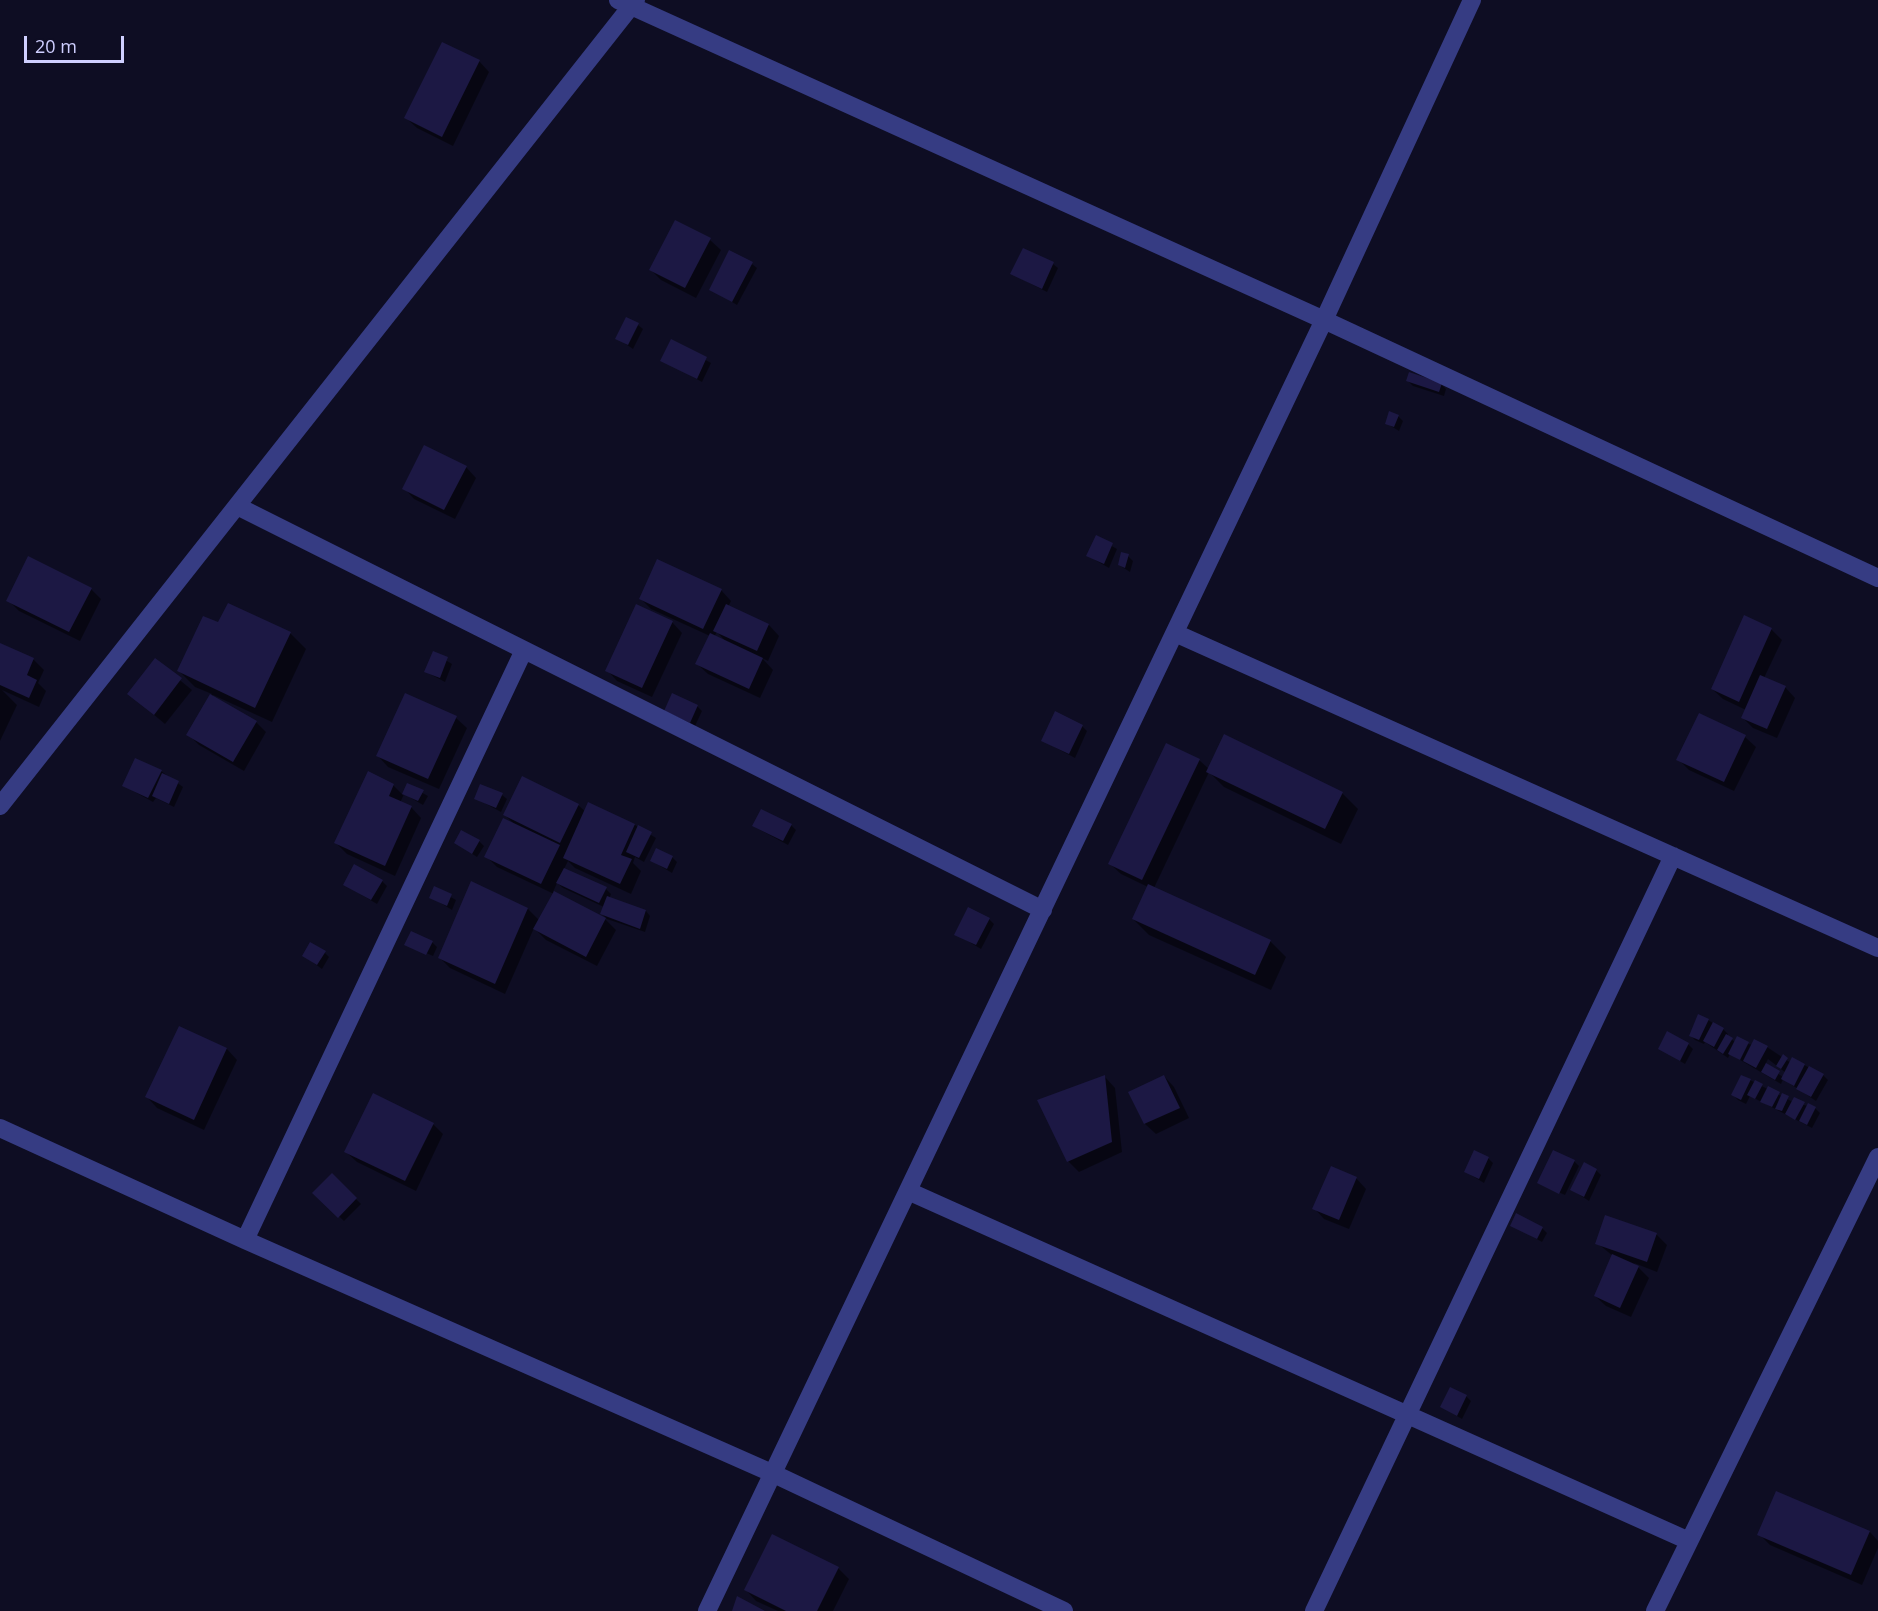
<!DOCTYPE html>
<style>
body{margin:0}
#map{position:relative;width:1878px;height:1611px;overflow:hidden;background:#0e0d23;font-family:"Open Sans",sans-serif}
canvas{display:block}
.scale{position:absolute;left:24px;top:36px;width:100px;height:27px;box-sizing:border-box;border:3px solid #cfcfff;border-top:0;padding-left:8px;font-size:18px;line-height:21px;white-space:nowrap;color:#cfcfff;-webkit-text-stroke:4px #0e0d23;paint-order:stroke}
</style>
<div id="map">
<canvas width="1878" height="1611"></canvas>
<div class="scale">20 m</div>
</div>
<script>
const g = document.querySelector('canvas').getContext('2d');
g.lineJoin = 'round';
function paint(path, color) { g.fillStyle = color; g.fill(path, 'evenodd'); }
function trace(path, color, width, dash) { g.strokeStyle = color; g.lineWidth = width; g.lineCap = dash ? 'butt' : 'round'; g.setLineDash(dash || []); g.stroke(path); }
paint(new Path2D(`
 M479,61L489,72L453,146L417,128L406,118Z
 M710,240L721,250L696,298L661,280L651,270Z
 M752,264L757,268L737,305L711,289Z
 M1053,264L1058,268L1047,292L1012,274Z
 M638,325L643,329L633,349L617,338Z
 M672,341L711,363L702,382L662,360Z
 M1408,381L1441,384L1446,389L1444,396L1413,386Z
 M1398,416L1403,421L1399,431L1386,423Z
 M466,467L476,478L455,519L414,499L404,488Z
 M1096,537L1117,549L1109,568L1088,556Z
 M1128,556L1133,561L1130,572L1119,565Z
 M91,589L101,599L80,641L19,611L8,600Z
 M721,590L731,601L728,607L769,625L779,636L768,661L762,658L773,670L760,698L708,674L697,664L710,636L651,609L640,598ZM717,632L727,643L714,637Z
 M228,604L290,633L306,649L272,722L213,695L212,697L256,722L266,732L244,771L199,745L188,734L212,694L195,687L179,671L219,624Z
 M1745,617L1771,629L1782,640L1764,678L1785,687L1795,698L1777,738L1753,728L1742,717L1746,710L1723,699L1712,689Z
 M672,622L682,633L652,697L617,681L607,670Z
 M0,644L34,660L44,670L38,683L46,691L39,707L2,690L17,705L0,741Z
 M434,653L452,664L445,682L426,672Z
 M155,660L192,690L165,724L129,694Z
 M697,706L702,711L695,726L670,715Z
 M456,718L467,728L439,789L388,767L378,756Z
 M1082,726L1087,731L1075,758L1043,741Z
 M1745,737L1756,747L1734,791L1689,770L1678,759Z
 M1199,760L1209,769L1342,793L1358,809L1341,844L1224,787L1209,772L1154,888L1270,941L1286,957L1271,990L1149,935L1133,919L1148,887L1121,874L1110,864Z
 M161,771L183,787L174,807L156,798L153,802L124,786Z
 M523,778L578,805L586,812L635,825L656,838L644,862L635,857L633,863L641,871L631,894L575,868L568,861L564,869L606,889L611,894L609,899L646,911L650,916L645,932L607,919L602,914L604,907L563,888L557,883L553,892L605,919L616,930L597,966L546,940L534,928L505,994L450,968L440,958L528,909L540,921L554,894L497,867L486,856L515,825L504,814Z
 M393,785L403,795L408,785L428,796L423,805L404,794L400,803L411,807L421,818L395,876L347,854L336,843Z
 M502,795L507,799L501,812L475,798Z
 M791,825L796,830L788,845L753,826Z
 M479,841L484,846L477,857L456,843Z
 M672,857L677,862L672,873L652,861Z
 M382,881L387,886L377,904L345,885Z
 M435,888L456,900L452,910L431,897Z
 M989,919L994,924L981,949L956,934Z
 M432,942L437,947L433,956L406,944Z
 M325,953L329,957L322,969L304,956Z
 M1708,1020L1723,1029L1728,1034L1727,1036L1735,1042L1767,1047L1791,1063L1793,1059L1823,1075L1828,1080L1816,1101L1783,1079L1781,1084L1730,1054L1728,1058L1705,1042L1704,1044L1695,1040L1690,1035ZM1768,1059L1786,1073L1783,1077L1765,1065Z
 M179,1028L227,1049L237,1060L204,1130L157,1108L147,1097Z
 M1688,1044L1693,1049L1685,1064L1660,1049Z
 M1164,1076L1174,1087L1189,1118L1156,1134L1145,1124L1130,1092Z
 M1105,1077L1115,1088L1122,1152L1079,1172L1068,1161Z
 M1750,1080L1793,1102L1815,1108L1820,1113L1812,1128L1750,1096L1746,1104L1738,1100L1733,1095Z
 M433,1124L443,1134L416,1191L357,1162L346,1152Z
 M1488,1158L1493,1163L1484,1183L1466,1172Z
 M1574,1161L1579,1166L1565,1195L1538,1183Z
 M1596,1170L1601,1175L1589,1201L1572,1190Z
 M332,1175L361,1204L344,1221L314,1193Z
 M1356,1178L1366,1189L1349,1229L1324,1219L1314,1208Z
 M1606,1217L1657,1235L1667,1245L1657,1272L1634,1263L1649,1278L1631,1317L1606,1306L1595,1296L1613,1256L1597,1243Z
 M1512,1225L1542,1228L1547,1233L1542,1242Z
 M1466,1396L1471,1401L1462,1419L1442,1407Z
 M1777,1493L1870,1532L1878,1541V1548L1862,1585L1770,1545L1759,1534Z
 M838,1568L849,1579L833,1611H778L756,1601L746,1590Z`), '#0007');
paint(new Path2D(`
 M442,42L480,60L442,137L404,118Z
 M675,220L711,238L685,288L649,270Z
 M1023,248L1054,262L1042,289L1010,274Z
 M729,250L753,262L732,302L709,290Z
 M626,317L639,323L628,345L615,339Z
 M671,339L707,357L697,379L660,361Z
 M1409,372L1442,383L1439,392L1406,381Z
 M1389,411L1399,415L1394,427L1385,424Z
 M424,445L467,466L444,510L402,489Z
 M1096,535L1113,543L1104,564L1086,556Z
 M1121,552L1129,554L1125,568L1118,565Z
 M28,556L92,588L69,632L6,601Z
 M657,559L722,589L703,629L639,599Z
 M228,603L291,632L255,708L177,671L203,616L218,622Z
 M636,604L673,621L642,688L605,671Z
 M726,604L769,624L757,651L713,631Z
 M1744,615L1772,628L1739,702L1711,689Z
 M710,633L763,658L749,689L695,664Z
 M0,643L34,658L27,675L37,680L29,698L0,685Z
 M433,651L448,657L440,678L424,672Z
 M155,658L182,678L154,715L127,694Z
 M1760,675L1786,686L1767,729L1741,718Z
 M405,693L457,716L428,779L376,756Z
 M672,693L698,705L690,723L664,711Z
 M210,694L257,721L233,762L186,735Z
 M1055,711L1083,725L1069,754L1041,741Z
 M1699,713L1746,735L1724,782L1676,760Z
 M1224,734L1343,792L1325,829L1206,772Z
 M1166,743L1200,759L1142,880L1108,864Z
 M135,758L162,770L148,798L122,786Z
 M368,771L394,784L389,796L412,806L385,866L334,843Z
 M162,773L179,781L169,804L152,796Z
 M522,776L579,804L560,843L503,815Z
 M407,783L424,790L418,801L402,794Z
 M480,784L503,793L496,808L474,799Z
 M588,802L635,824L621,855L632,859L620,884L563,858Z
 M761,809L792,824L783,841L752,826Z
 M503,818L560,845L541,884L484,857Z
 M638,825L652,832L639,858L626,852Z
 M461,830L480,840L472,854L454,843Z
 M656,848L673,856L667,869L650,861Z
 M354,864L383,880L371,900L343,885Z
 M564,868L607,887L599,903L556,883Z
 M471,881L528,908L495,984L438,958Z
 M1148,884L1271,940L1255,975L1132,919Z
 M434,886L452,894L447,906L429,898Z
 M554,891L606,918L586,957L533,929Z
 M607,896L646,910L640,929L600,914Z
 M968,907L990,918L976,945L954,935Z
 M411,931L433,941L426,955L404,945Z
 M310,942L326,951L317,965L302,956Z
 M1698,1014L1709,1019L1699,1040L1689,1036Z
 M1713,1022L1724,1028L1714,1047L1703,1041Z
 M179,1026L227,1048L194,1120L145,1097Z
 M1667,1031L1689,1043L1680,1061L1658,1049Z
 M1726,1034L1733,1038L1723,1054L1717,1050Z
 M1737,1036L1749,1042L1740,1060L1728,1054Z
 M1754,1039L1768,1046L1756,1068L1743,1061Z
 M1783,1054L1788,1058L1781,1069L1776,1066Z
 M1792,1057L1805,1064L1794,1086L1781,1079Z
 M1766,1063L1780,1071L1775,1080L1761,1072Z
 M1809,1066L1824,1074L1811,1097L1796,1089Z
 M1105,1075L1112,1142L1067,1162L1037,1100Z
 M1164,1075L1180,1108L1144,1124L1128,1092Z
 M1741,1075L1751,1079L1741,1100L1731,1095Z
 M1755,1080L1763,1084L1755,1099L1747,1095Z
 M1768,1086L1780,1092L1772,1107L1760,1102Z
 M373,1093L434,1123L405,1181L344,1152Z
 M1782,1093L1789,1096L1782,1111L1775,1109Z
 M1794,1097L1805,1102L1795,1120L1785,1114Z
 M1808,1103L1816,1107L1807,1125L1799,1121Z
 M1474,1150L1489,1157L1479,1179L1464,1172Z
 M1553,1150L1575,1160L1559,1194L1537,1183Z
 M1584,1162L1597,1169L1584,1197L1570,1190Z
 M1331,1166L1357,1177L1339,1220L1312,1209Z
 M332,1173L357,1198L338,1218L312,1193Z
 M1516,1213L1543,1227L1537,1239L1510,1226Z
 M1605,1215L1657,1233L1647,1262L1595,1244Z
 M1612,1254L1639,1266L1620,1308L1594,1296Z
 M1450,1387L1467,1395L1457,1416L1440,1407Z
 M1776,1491L1870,1531L1851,1575L1757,1535Z
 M772,1534L839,1567L817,1611H786L744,1590Z
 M737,1596L765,1611H732Z`), '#1c1844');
trace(new Path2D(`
 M618,0L1324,320L1878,578
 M237,506L1043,910
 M1175,633L1878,948
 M0,806L636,0
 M0,1128L245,1240L774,1474L1064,1611
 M908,1191L1689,1541
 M245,1240L524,650
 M707,1611L1324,320L1472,0
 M1314,1611L1673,856
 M1655,1611L1878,1157`), '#363c83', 18);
</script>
